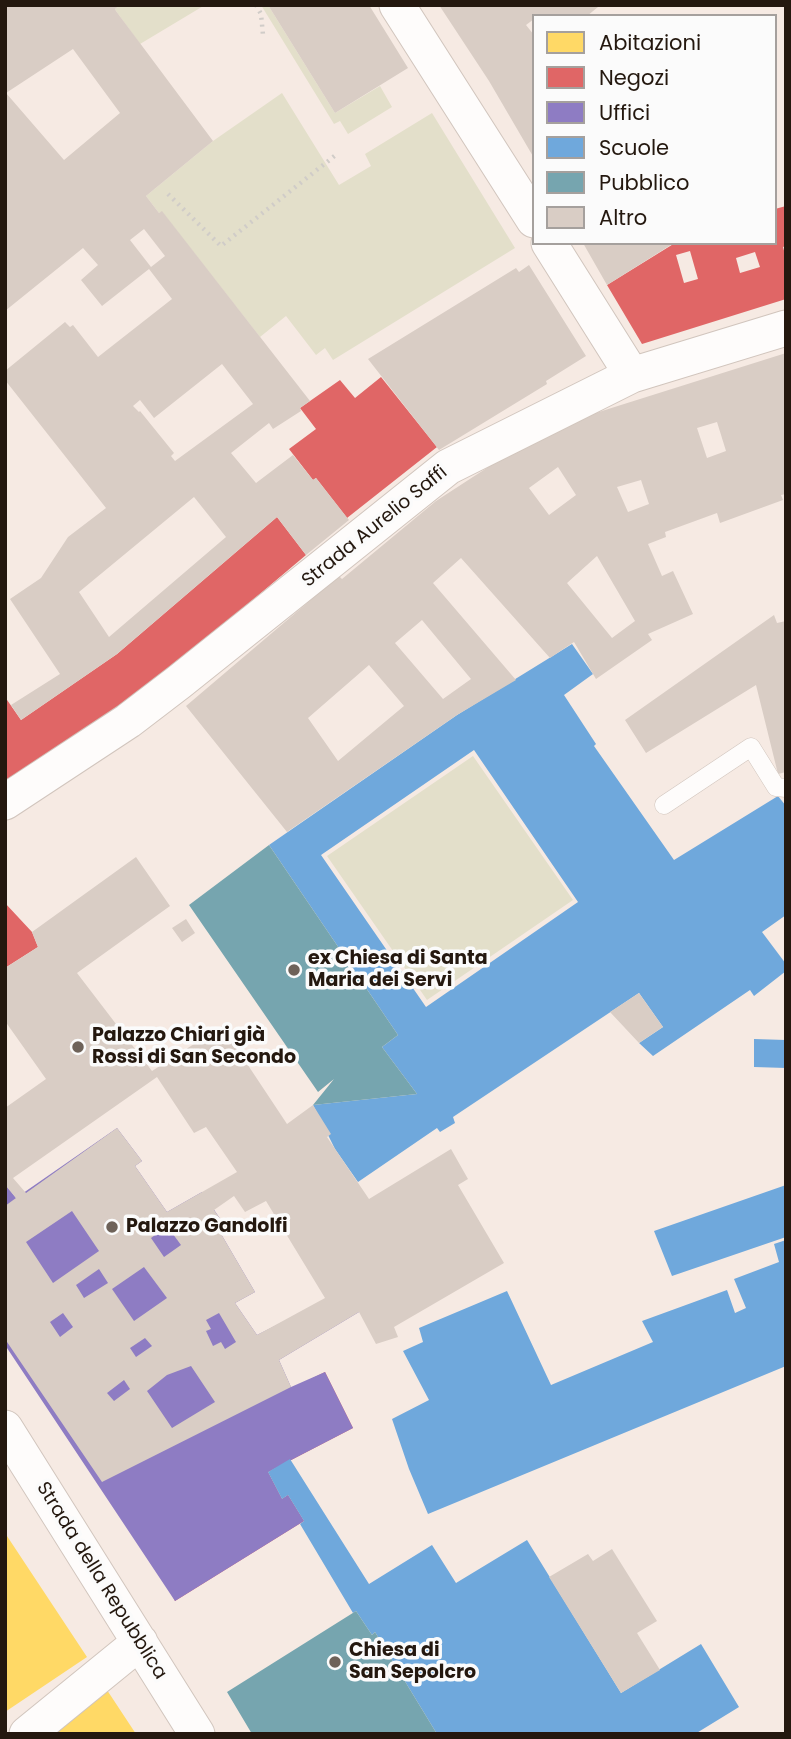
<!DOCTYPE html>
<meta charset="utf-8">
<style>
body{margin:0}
#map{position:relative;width:791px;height:1739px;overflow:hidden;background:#f6eae3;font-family:Poppins,sans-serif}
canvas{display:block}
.frame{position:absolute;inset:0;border:7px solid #24180f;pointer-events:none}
.legend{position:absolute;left:532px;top:14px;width:245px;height:231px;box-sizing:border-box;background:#fbfbfb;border:2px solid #a5a09d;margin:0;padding:9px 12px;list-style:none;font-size:21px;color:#24180f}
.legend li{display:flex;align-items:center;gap:14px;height:35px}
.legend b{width:35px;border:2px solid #a5a09d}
</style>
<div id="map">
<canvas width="791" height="1739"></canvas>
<div class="frame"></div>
<ul class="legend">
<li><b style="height:19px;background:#ffd966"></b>Abitazioni</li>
<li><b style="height:19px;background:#e06666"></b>Negozi</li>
<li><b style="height:19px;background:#8e7cc3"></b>Uffici</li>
<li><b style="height:19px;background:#6fa8dc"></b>Scuole</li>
<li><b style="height:19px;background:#76a5af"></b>Pubblico</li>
<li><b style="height:19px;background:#d9cdc5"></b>Altro</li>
</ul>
</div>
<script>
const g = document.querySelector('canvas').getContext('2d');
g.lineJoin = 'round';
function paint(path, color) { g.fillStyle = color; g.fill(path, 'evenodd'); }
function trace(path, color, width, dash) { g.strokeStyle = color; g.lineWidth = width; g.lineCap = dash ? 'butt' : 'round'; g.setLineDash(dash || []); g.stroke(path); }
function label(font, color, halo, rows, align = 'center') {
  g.font = font + ' Poppins,sans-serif'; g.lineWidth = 7; g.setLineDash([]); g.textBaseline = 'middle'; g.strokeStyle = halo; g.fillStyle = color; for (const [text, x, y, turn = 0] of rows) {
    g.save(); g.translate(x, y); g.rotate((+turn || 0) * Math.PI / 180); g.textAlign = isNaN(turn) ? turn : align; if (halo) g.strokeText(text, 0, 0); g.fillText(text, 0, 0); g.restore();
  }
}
paint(new Path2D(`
 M120,5H205L140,44L116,11L115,9Z
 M261,5H268L335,113L380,86L392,107L348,134L340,121L334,124Z
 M282,93L339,185L371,166L365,154L432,113L515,248L333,360L325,348L316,355L286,316L260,337L162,212L159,213L146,196L213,141Z
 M473,756L573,900L427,1000L327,856Z`), '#e3dfca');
paint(new Path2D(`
 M5,1533L87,1657L5,1712Z
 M105,1687L136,1734H50Z`), '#ffd966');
paint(new Path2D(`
 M786,206V246L783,247L786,258V299L642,344L607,285L675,243H775V209ZM690,251L698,279L684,283L676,255ZM755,252L760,267L740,273L736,258Z
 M381,377L437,447L347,518L316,478L313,480L289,449L316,429L300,408L340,380L355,398Z
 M277,517L306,555L127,706L5,789V697L21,720L117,654Z
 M5,903L32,932L38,947L5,968Z
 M325,1372L353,1428L268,1472L282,1499L288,1495L304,1521L175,1601L154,1558L102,1482ZM230,1430L237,1441L210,1457L204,1446ZM278,1437L288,1452L272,1462L262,1447ZM222,1472L232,1487L206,1503L196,1489ZM237,1494L244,1505L233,1511L227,1501Z`), '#e06666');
paint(new Path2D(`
 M117,1128L142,1161L135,1166L167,1212L202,1192L223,1223L217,1227L255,1292L235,1303L257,1335L344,1291L359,1312L279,1360L291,1387L325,1372L353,1428L268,1472L282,1499L288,1495L304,1521L175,1601L5,1345V1183L16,1198Z`), '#8e7cc3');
paint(new Path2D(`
 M572,644L593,674L564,695L596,744L594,746L674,860L778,796L786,806V915L762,932L786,964V971L754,996L750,990L653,1056L639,1043L663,1027L639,993L453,1117L455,1123L440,1132L437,1128L358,1182L335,1149L313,1105L417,1094L382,1047L398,1035L269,845L457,715ZM474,750L578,902L426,1007L321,855Z
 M754,1039L786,1040V1068L754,1067Z
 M786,1185V1237L672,1276L654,1231Z
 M786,1240V1366L428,1514L409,1469L392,1419L429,1400L403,1351L423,1342L419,1328L507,1291L551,1385L653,1342L642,1321L727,1290L735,1313L746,1308L734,1279L779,1262L774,1244Z
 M290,1459L369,1584L432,1545L456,1583L527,1540L621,1693L701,1644L739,1707L695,1734H437L375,1632L372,1635L356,1611L353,1613L300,1524L304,1521L288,1495L282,1499L268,1472Z`), '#6fa8dc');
paint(new Path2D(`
 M269,845L398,1035L382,1047L417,1094L313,1105L334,1079L318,1092L189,905Z
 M356,1611L372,1635L375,1632L437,1734H252L227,1692Z`), '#76a5af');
paint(new Path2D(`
 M5,5H120L115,9L116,11L213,141L146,196L159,213L162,211L310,401L300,408L301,411L273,429L269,423L231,453L256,483L293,455L313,480L316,478L349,520L306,555L277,517L117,654L21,720L11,705L60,674L10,599L41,578L68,537L106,508L5,380V371L65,322L70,327L73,325L98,357L172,299L149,269L102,306L81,280L98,265L83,248L5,311ZM73,49L120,113L64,160L6,93ZM144,229L165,256L151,267L130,240ZM222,364L253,404L175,461L171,456L174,453L140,411L139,412L133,406L140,400L154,418ZM194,497L226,537L109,637L79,592Z
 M268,5H369L408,68L335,113Z
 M439,5H597L598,7L587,16H534V19L526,25L534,35V158L489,81Z
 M583,243H674L607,285Z
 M529,265L586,356L546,381L547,384L439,450L368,359L516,268L519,272Z
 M786,353V494L781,495L783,500L720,523L717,513L665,532L666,537L648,544L662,576L673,571L693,614L648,634L652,640L596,679L574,642L550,658L461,558L433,583L516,680L457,715L287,832L186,706L339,576L342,579L436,501L496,462L567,422ZM717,422L726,451L707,458L697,428ZM558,467L576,495L549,515L529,488ZM641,480L649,504L628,512L617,487ZM597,556L635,621L612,638L567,583ZM422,620L471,679L443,699L395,643ZM369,665L404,706L338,761L308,718Z
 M774,615L777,623L786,621V772L778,774L756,685L646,753L625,720Z
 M136,857L170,906L77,973L152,1071L222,1026L287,1124L313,1105L331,1134L327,1137L369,1199L451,1149L468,1179L458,1185L504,1263L394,1327L398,1337L376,1344L359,1312L279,1360L291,1387L102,1482L5,1339V1206L16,1198L5,1185V1108L46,1079L5,1021V968L38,947L32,932ZM157,1077L194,1133L206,1127L237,1172L167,1212L135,1166L142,1161L117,1128L26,1193L13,1178ZM234,1196L245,1212L266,1201L325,1298L257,1335L235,1303L255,1292L217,1227L223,1223L214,1210ZM72,1211L99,1251L53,1283L26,1242ZM167,1226L181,1245L164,1257L151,1238ZM144,1267L167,1298L134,1321L112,1289ZM99,1269L108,1283L84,1298L76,1285ZM63,1313L73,1327L60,1337L50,1322ZM219,1313L236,1342L225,1349L221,1342L213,1346L206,1331L211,1329L206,1320ZM145,1338L152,1346L136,1357L130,1348ZM191,1366L215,1402L172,1428L147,1391L167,1375ZM124,1380L130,1389L114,1401L107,1393Z
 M186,919L195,933L182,942L172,928Z
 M639,993L663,1027L639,1043L610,1012Z
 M612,1549L657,1621L637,1633L660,1670L621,1693L549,1577L588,1554L593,1561Z`), '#d9cdc5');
const lane = new Path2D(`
 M664,805L751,747L776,787L786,788`);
const street = new Path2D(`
 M397,5L534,220
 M549,243L632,375
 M5,802L128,721L179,682L448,467L632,375L786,328
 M5,1428L197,1734
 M27,1734L140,1642`);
trace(lane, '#d1c5bd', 19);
trace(street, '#d1c5bd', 37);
trace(new Path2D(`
 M256,5L261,14L263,35
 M168,194L221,246L337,154`), '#d0ccc8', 4.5, [2, 5]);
trace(lane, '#fefcfb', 18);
trace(street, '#fefcfb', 35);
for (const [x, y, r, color] of [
 [294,970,7,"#6e6259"],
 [78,1047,7,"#6e6259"],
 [112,1227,7,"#6e6259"],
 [335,1662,7,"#6e6259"]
]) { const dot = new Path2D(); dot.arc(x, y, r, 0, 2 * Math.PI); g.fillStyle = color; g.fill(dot); trace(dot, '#fbfbfb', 2.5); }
label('19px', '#24180f', '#fbfbfb', [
 ["Strada Aurelio Saffi",375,527,-39],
 ["Strada della Repubblica",101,1581,58]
]);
label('bold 19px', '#24180f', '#fbfbfb', [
 ["ex Chiesa di Santa",308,959],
 ["Maria dei Servi",308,981],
 ["Palazzo Chiari già",92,1036],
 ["Rossi di San Secondo",92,1058],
 ["Palazzo Gandolfi",126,1227],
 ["Chiesa di",349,1651],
 ["San Sepolcro",349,1673]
], 'left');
</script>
